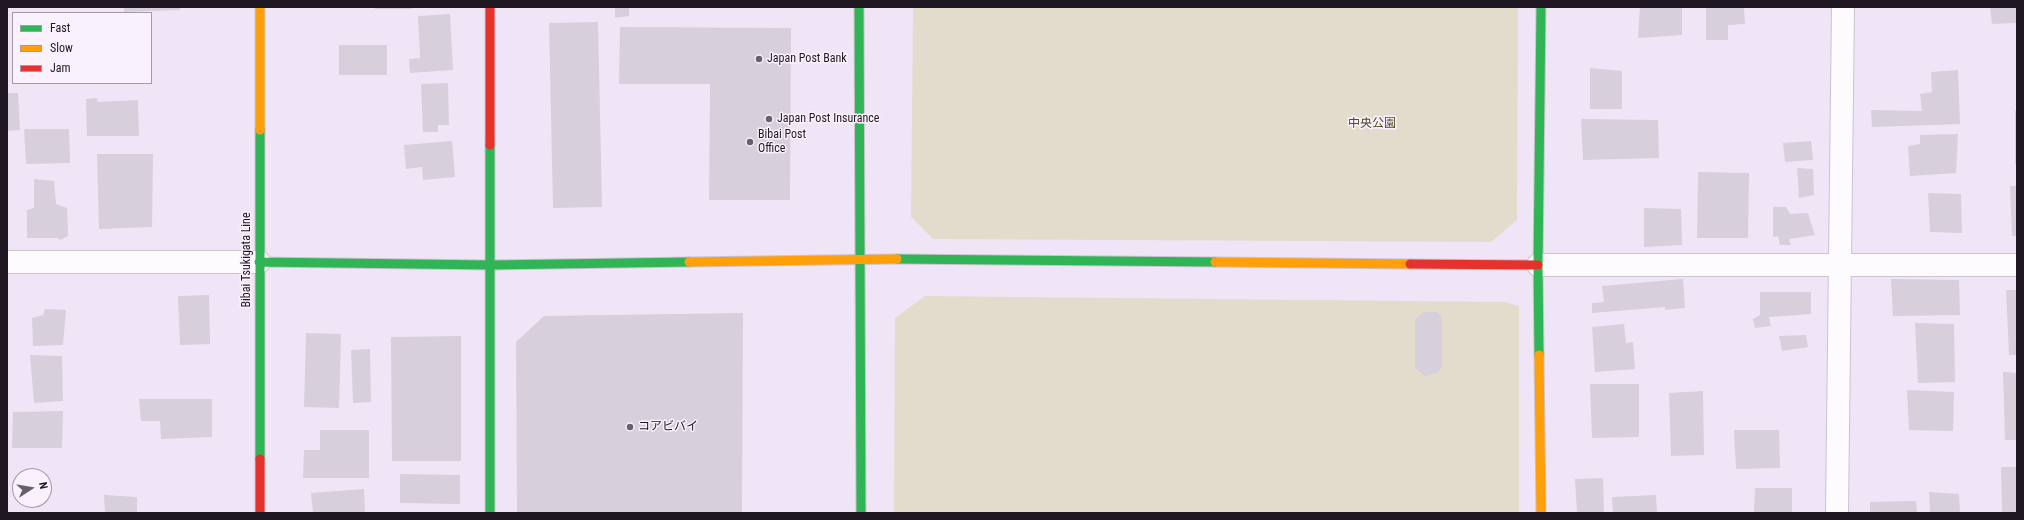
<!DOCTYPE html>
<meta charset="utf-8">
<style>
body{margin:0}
#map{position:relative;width:2024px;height:520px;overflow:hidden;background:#f0e5f6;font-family:"Roboto Condensed",sans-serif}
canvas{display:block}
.frame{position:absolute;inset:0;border:8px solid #1f1822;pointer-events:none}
.legend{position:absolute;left:12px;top:12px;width:140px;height:72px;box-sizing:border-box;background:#f9f1fd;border:1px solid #a29aa5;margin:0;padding:5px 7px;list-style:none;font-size:12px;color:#1f1822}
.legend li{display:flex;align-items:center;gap:8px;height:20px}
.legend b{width:20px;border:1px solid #a29aa5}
.north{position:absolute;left:12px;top:468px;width:40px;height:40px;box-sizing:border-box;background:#f9f1fd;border:1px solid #a29aa5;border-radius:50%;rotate:78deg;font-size:11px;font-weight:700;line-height:16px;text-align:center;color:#1f1822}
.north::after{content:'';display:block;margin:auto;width:14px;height:18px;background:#68606c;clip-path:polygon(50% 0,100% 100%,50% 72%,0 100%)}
</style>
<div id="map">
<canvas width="2024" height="520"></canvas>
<div class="frame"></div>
<ul class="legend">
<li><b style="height:5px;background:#30b455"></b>Fast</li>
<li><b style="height:5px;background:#ff9f0a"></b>Slow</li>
<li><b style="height:5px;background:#e5322d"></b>Jam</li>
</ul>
<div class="north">N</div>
</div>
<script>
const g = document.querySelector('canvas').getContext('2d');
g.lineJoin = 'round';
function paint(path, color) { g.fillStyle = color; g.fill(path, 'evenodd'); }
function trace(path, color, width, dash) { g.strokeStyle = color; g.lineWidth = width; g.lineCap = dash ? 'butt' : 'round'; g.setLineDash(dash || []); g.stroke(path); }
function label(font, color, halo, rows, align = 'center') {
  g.font = font + ' "Roboto Condensed","Noto Sans JP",sans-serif'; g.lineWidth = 3; g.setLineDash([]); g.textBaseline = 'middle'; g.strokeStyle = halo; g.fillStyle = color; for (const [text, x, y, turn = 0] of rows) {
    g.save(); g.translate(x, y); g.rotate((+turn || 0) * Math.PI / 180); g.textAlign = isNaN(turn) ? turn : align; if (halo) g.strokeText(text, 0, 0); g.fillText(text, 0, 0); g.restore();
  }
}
paint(new Path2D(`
 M913,7H1518L1517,220L1491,242L933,239L911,217Z
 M925,296L1505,302L1519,306V513H894L895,318Z`), '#e3dccc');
paint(new Path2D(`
 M124,7H180V10L124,12Z
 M375,7H412V9H375Z
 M615,7H629V16L615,18Z
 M1640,7H1682V35L1638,38Z
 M1706,7L1744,8L1745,24L1728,25V40H1706Z
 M1990,7H2017V23L1992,24Z
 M450,14L453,70L410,73L409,59L420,58L418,16Z
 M598,22L602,207L553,208L549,23Z
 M620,27L791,28L790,200H709L710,84H619Z
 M339,45H387V75H339Z
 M1590,68L1622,71V109H1590Z
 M1958,70L1960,124L1872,127L1871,110L1922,111L1920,94L1932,92L1931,72Z
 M448,83L449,125H438V132H423L421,84Z
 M7,93H18L20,130L7,131Z
 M97,98L98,102L138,100L139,136H87L86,99Z
 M2015,111H2017V164H2015Z
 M1581,119L1658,120L1659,158L1583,160Z
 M24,129H69L70,163L26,164Z
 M1958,134L1956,173L1910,176L1908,146L1920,144V135Z
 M452,141L455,177L423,180L422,167L406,169L404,145Z
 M1811,141L1813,160L1785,162L1783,143Z
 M97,154H153L152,227L99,229Z
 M1797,168L1813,169L1814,195L1799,198Z
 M1698,172L1749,173L1748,238H1697Z
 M34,179L54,181L56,204L67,208L68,236L60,240L58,238H27V210L34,208Z
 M2010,186H2017V236H2012Z
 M1928,193L1961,194L1962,233L1930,232Z
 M1773,207H1786L1790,214L1808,213L1815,235L1789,239L1791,245H1780L1778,236L1773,237Z
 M1644,208L1681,209L1682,245L1644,247Z
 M1683,279L1685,308L1665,310V307L1592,313V303L1604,302L1602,286Z
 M1891,279L1959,280L1960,315L1893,316Z
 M2006,290H2017V355H2009Z
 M1760,292H1811V314L1769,317L1771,326L1755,328L1753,319L1760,315Z
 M209,295L210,344L180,345L178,296Z
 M45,309L66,310L63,345L33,346L32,318L43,315Z
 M1424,312H1437L1442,317V366L1438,373L1425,376L1415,368V319Z
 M743,313L742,513H517L516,342L544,316Z
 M1915,323L1954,324L1955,382L1918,383Z
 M1624,324L1626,343L1633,342L1635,369L1595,372L1592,327Z
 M306,333L341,334L339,408L304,407Z
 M1806,335L1808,347L1782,351L1779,336Z
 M461,336V461H392L391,337Z
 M370,349L371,402L353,403L351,350Z
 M30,355L62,356L63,401L34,403Z
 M2003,372L2017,373V440H2005Z
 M1590,384H1639V437L1592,438Z
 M1907,390L1954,392L1953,431L1909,430Z
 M1703,391L1704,455L1671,456L1669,393Z
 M139,399H212V437L161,439L160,421H141Z
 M63,411L62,448H12L13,412Z
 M320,430H369V478H303L304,450H320Z
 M1734,430H1779L1780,468L1736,469Z
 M2001,467H2017V513H2002Z
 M400,474L460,475V504L400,503Z
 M1603,478L1604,513H1577L1575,479Z
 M1755,488H1792V513H1754Z
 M364,489L365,513H313L311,493Z
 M1929,492L1959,494L1960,513H1930Z
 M104,495L137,497V513H105Z
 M1656,495L1657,513H1613L1612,497Z
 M1916,501L1917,513H1870V502Z`), '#d7cfdb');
const street = new Path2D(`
 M7,262H259
 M1538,265H2017
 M1837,513L1843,7`);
const fast = new Path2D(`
 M859,7L861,513
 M260,130V459
 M490,145V513
 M897,259L1215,262
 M259,262L490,265L689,262
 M1539,355L1538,265L1541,7`);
const slow = new Path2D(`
 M260,7V130
 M689,262L897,259
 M1215,262L1410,264
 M1539,355L1541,513`);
const jam = new Path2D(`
 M490,7V145
 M1410,264L1538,265
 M260,459V513`);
trace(street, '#cbc3cf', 24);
trace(fast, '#cbc3cf', 11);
trace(slow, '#cbc3cf', 11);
trace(jam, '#cbc3cf', 11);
trace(street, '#fdfbfe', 22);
trace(fast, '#30b455', 9);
trace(slow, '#ff9f0a', 9);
trace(jam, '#e5322d', 9);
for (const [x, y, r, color] of [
 [759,59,4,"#68606c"],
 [769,119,4,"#68606c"],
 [750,142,4,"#68606c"],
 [630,427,4,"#68606c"]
]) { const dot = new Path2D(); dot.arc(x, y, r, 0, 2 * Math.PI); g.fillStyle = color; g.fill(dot); trace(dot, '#f9f1fd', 1.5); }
label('12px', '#1f1822', '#f9f1fd', [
 ["Japan Post Bank",767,59],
 ["Japan Post Insurance",777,119],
 ["Bibai Post",758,135],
 ["Office",758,149],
 ["コアビバイ",638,427]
], 'left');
label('12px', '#4f4b1b', '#f9f1fd', [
 ["中央公園",1372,124]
]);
label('12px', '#1f1822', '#f9f1fd', [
 ["Bibai Tsukigata Line",247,260,-90]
]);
</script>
